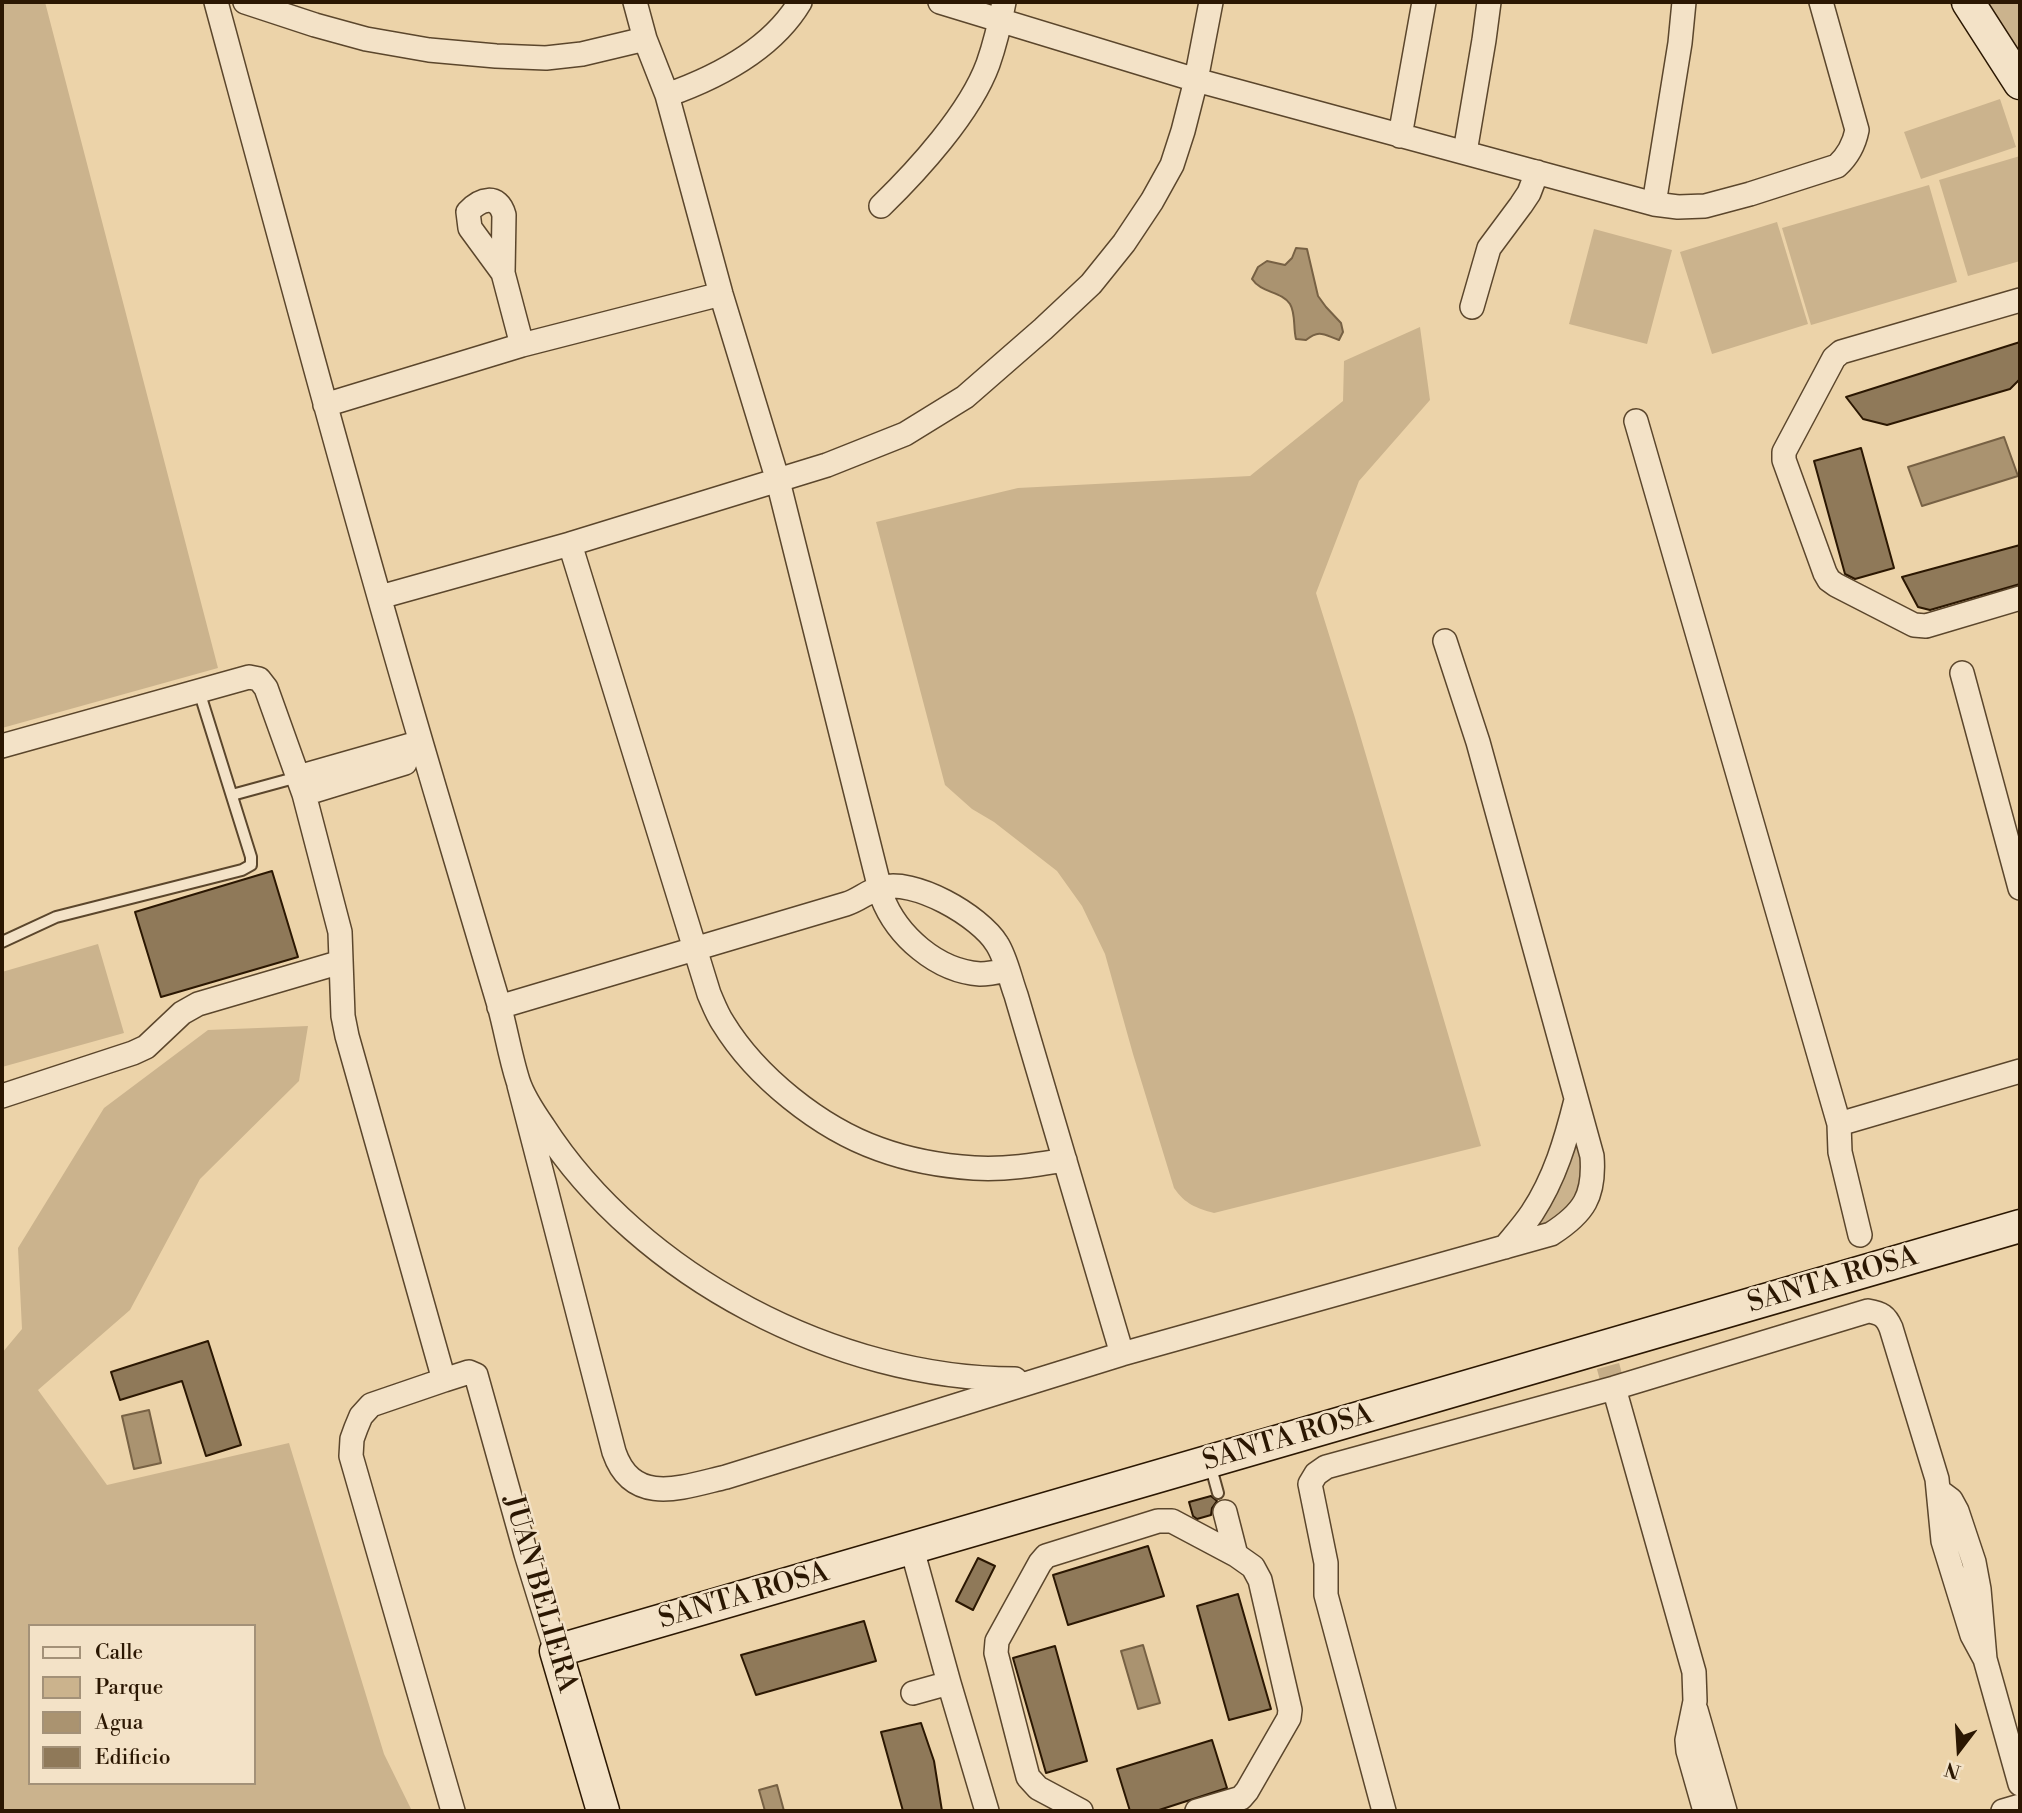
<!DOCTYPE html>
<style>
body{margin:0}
#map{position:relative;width:2022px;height:1813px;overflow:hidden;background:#ecd3a9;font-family:"Libre Bodoni",serif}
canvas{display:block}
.frame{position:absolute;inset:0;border:4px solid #2b1702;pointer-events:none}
.legend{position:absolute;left:28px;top:1624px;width:228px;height:161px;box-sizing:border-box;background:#f3e2c7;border:2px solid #a39178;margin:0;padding:9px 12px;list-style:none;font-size:21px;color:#2b1702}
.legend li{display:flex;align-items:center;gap:14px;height:35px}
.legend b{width:35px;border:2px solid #a39178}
.north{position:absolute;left:1924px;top:1715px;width:70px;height:70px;-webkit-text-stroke:5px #f3e2c7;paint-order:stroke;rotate:197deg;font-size:19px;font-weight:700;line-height:28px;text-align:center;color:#2b1702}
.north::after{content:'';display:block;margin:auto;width:24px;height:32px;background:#2b1702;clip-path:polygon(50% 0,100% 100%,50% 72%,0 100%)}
</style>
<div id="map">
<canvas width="2022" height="1813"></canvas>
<div class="frame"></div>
<ul class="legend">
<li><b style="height:9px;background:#f3e2c7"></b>Calle</li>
<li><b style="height:19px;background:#cbb38d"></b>Parque</li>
<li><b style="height:19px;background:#aa9370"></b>Agua</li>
<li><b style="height:19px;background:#8f7959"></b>Edificio</li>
</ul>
<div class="north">N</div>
</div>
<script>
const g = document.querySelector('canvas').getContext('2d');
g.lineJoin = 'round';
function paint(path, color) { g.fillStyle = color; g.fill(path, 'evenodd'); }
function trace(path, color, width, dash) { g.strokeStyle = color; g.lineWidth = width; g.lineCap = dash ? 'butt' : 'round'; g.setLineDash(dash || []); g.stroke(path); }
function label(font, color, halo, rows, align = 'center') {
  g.font = font + ' "Libre Bodoni",serif'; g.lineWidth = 5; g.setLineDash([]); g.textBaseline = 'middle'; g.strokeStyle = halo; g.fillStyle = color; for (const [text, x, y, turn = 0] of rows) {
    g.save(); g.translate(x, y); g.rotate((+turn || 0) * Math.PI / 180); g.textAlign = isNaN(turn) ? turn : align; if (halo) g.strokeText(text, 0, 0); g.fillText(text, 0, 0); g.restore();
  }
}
paint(new Path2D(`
 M2,2H45L218,668L2,728Z
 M1978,2H2020V62Z
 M2000,99L2016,147L1921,179L1904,132Z
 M2020,156V261L1968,276L1939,180Z
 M1929,185L1957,282L1811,325L1782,228Z
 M1777,222L1808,324L1712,354L1680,252Z
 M1594,229L1672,250L1647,344L1569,324Z
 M1420,327L1430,400L1359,481L1316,593L1355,718L1481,1146L1214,1213C1196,1208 1185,1204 1174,1188L1133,1054L1105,954L1082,906L1057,871L994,822L972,809L945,785L876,522L1018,488L1250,476L1343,401L1344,361Z
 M98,944L124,1033L2,1067V972Z
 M308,1026L299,1081L200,1179L130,1310L38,1390L107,1485L289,1443L384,1754L412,1811H2V1353L22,1329L18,1248L104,1108L208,1030ZM30,1626H254V1783H30Z
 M1576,1135L1583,1167L1578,1200L1563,1214L1535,1228Z`), '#cbb38d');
const water = new Path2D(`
 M1296,248L1307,249L1318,296L1326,307L1341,323L1343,332L1339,340C1324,335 1320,329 1306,340L1296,339C1293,328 1296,314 1290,304C1281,291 1261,293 1252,279L1258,267L1267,261L1285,265L1292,258Z
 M2004,437L2018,476L1922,506L1908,467Z
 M149,1410L161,1463L134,1469L122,1416Z
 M1143,1645L1160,1703L1138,1709L1121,1651Z
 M777,1785L784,1811H765L759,1790Z`);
paint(water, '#aa9370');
trace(water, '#776144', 2);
const building = new Path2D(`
 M2020,342V379L2010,389L1887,425L1863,419L1846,397Z
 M1861,448L1894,568L1855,579L1845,574L1814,461Z
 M2020,545V584L1930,610L1918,607L1902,577Z
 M272,871L298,957L161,997L135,912Z
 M208,1341L241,1445L206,1456L182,1381L120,1400L111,1372Z
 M1211,1496L1217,1501L1212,1508L1211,1515L1197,1519L1193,1516L1189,1502Z
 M1148,1546L1164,1596L1068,1625L1053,1575Z
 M978,1558L995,1566L973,1610L956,1601Z
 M1238,1594L1271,1709L1229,1720L1197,1606Z
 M864,1621L876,1661L756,1695L741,1655Z
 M1055,1646L1087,1761L1046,1773L1013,1658Z
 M921,1723L934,1761L942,1811H903L881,1732Z
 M1212,1740L1227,1788L1156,1811H1130L1117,1769Z`);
paint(building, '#8f7959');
trace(building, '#2b1702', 2);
trace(new Path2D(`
 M1608,1366L1614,1388`), '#c5ad88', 23, [23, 11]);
const lane = new Path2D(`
 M232,795L298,777
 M2,942L56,917L242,870L251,865V857L199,691
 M1210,1464L1218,1493`);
const street = new Path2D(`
 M216,2C291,279 365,556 447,830C464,889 482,947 499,1005C506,1030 510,1056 518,1081C523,1097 534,1113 543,1126C640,1277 838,1379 1015,1379
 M245,2L315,25L366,39L429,50L496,56L546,58L582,54L645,39
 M635,2L645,39L667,95L721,294L778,481L882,897C897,936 937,971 980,974C989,974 998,972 1007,970
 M940,2L1196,80L1654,204L1678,207L1705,206L1750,194L1837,166C1848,156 1854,145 1857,130L1821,2
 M667,95C718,77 772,49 800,2
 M1400,136L1424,2
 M1465,152L1484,40L1489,2
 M1654,204L1680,43L1684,2
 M881,206C918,170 970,113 988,64C995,44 1000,23 1004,2
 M503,273L470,228L468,212C480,199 498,193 504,215L503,273L522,345
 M2020,300L1841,352L1834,358L1784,452V460L1825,573L1829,580L1836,585L1914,625L1926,626L2020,598
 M1472,307L1489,248L1521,205L1529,193L1537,172
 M325,405L522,345L721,294
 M1636,421L1839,1124L1840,1152L1860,1235
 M570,544L709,994C713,1003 717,1014 723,1023C756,1077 820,1128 879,1149C909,1160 943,1166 974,1168C1005,1170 1035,1165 1065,1160
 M380,597L570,544L827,465L905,434L965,397L1043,329L1091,284L1124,243L1152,201L1172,165L1183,131L1196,80L1211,2
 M1962,673L2020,888
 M2,746L249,677L259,679L266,688L304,794L340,932L343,1016L347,1036L444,1380L469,1372L476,1375L526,1554L556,1651
 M298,777L421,742
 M304,794L405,763
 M499,1007L846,904C859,900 868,891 880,888C913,877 980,916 997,944C1006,958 1010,979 1016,995L1122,1354
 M519,1085L614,1452C633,1507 683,1487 726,1477L1122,1354L1551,1234C1584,1213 1595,1196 1592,1156L1478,742L1445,641
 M2,1096L133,1053L146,1047L182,1013L198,1004L341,962
 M1839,1124L2020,1071
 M1505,1247C1514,1236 1524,1225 1532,1213C1555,1178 1566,1140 1576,1100
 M444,1380L371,1405L361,1416L356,1428L352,1439L351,1456L453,1811
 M1614,1388L1694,1672L1695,1701L1687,1740L1688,1751L1705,1811
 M1939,1491L1951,1500L1957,1511L1974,1562L1979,1589L1985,1659L2020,1784
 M912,1549L949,1683L987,1811
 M913,1693L949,1683
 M1696,1710L1725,1811
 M1081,1811L1038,1788L1028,1777L996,1653L997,1641L1040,1563L1046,1556L1158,1521H1172L1236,1555
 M1197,1811L1241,1798L1247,1791L1289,1718L1290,1710L1260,1580L1253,1567L1236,1555L1225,1512
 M1384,1811L1326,1595V1563L1310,1484L1316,1474L1326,1467L1614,1388L1868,1311C1881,1313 1886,1316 1891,1328L1937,1479L1943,1541L1972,1635L1985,1659
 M2003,1811L2020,1806`);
const secondary = new Path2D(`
 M1968,2L2020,83
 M603,1811L556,1651L2020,1226`);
trace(lane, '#5b462c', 14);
trace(street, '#5b462c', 26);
trace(secondary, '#2b1702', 35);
trace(lane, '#f3e2c7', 10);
trace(street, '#f3e2c7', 23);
trace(secondary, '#f3e2c7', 32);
label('28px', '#2b1702', '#f3e2c7', [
 ["SANTA ROSA",1833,1281,-16],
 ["SANTA ROSA",1288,1439,-16],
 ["JUAN BELIERA",539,1594,74],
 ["SANTA ROSA",744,1597,-16]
]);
</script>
